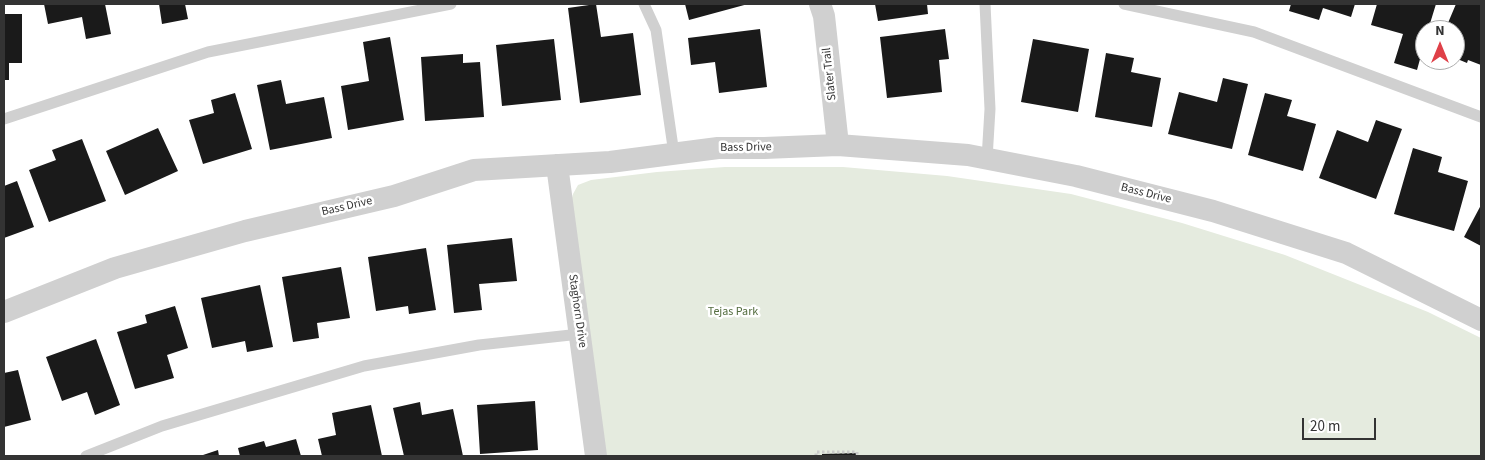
<!DOCTYPE html>
<style>
body{margin:0}
#map{position:relative;width:1485px;height:460px;overflow:hidden;background:#fff;font-family:"Source Sans 3",sans-serif}
canvas{display:block}
.frame{position:absolute;inset:0;border:5px solid #333;pointer-events:none}
.north{position:absolute;left:1415px;top:20px;width:50px;height:50px;box-sizing:border-box;background:#fff;border:1px solid #adadad;border-radius:50%;rotate:0deg;font-size:14px;font-weight:700;line-height:20px;text-align:center;color:#333}
.north::after{content:'';display:block;margin:auto;width:18px;height:22px;background:#df4048;clip-path:polygon(50% 0,100% 100%,50% 72%,0 100%)}
.scale{position:absolute;left:1302px;top:418px;width:74px;height:22px;box-sizing:border-box;border:2px solid #333;border-top:0;padding-left:6px;font-size:15px;line-height:18px;white-space:nowrap;color:#333;-webkit-text-stroke:4px #fff;paint-order:stroke}
</style>
<div id="map">
<canvas width="1485" height="460"></canvas>
<div class="frame"></div>
<div class="north">N</div>
<div class="scale">20 m</div>
</div>
<script>
const g = document.querySelector('canvas').getContext('2d');
g.lineJoin = 'round';
function paint(path, color) { g.fillStyle = color; g.fill(path, 'evenodd'); }
function trace(path, color, width, dash) { g.strokeStyle = color; g.lineWidth = width; g.lineCap = dash ? 'butt' : 'round'; g.setLineDash(dash || []); g.stroke(path); }
function label(font, color, halo, rows, align = 'center') {
  g.font = font + ' "Source Sans 3",sans-serif'; g.lineWidth = 5; g.setLineDash([]); g.textBaseline = 'middle'; g.strokeStyle = halo; g.fillStyle = color; for (const [text, x, y, turn = 0] of rows) {
    g.save(); g.translate(x, y); g.rotate((+turn || 0) * Math.PI / 180); g.textAlign = isNaN(turn) ? turn : align; if (halo) g.strokeText(text, 0, 0); g.fillText(text, 0, 0); g.restore();
  }
}
paint(new Path2D(`
 M725,167H843L947,176L1071,194L1182,223L1285,255L1428,312L1481,338V456H606L571,202L573,194L578,185L591,180L657,172Z`), '#e5ebdf');
paint(new Path2D(`
 M44,4H105L111,34L86,39L82,17L48,24Z
 M159,4H185L188,19L162,24Z
 M596,4L601,37L633,33L641,95L580,103L568,8Z
 M685,4H748L689,20Z
 M875,4H927L928,14L878,21Z
 M1291,4H1355L1351,17L1323,8L1319,20L1289,11Z
 M1377,4H1436L1428,30H1425V41L1417,70L1394,63L1403,34L1371,25Z
 M1456,4H1481V65L1468,60L1467,63L1455,58V30H1445Z
 M4,14H22V63H9V80H4Z
 M760,29L767,87L719,93L715,62L691,65L688,38Z
 M945,29L949,59L939,60L942,92L887,98L880,37Z
 M390,37L404,120L348,130L341,86L369,81L363,42Z
 M554,39L561,100L502,106L496,45Z
 M1033,39L1089,49L1078,112L1021,102Z
 M1106,53L1134,58L1131,72L1161,78L1152,127L1095,117Z
 M463,54V63L480,62L484,117L425,121L421,57Z
 M1223,78L1248,84L1232,149L1168,134L1179,92L1217,102Z
 M281,80L286,104L324,97L332,138L270,150L257,85Z
 M235,93L252,149L203,164L189,120L214,113L211,100Z
 M1265,93L1292,100L1287,116L1316,124L1303,171L1248,155Z
 M1376,120L1402,129L1376,199L1319,178L1337,130L1368,142Z
 M158,128L178,171L125,195L106,151Z
 M82,139L106,201L49,222L29,170L56,160L52,150Z
 M1413,148L1442,157L1438,172L1468,181L1454,231L1394,214Z
 M17,181L34,227L4,238V186Z
 M1481,205V246L1464,237Z
 M512,238L517,281L479,284L482,310L454,313L447,245Z
 M426,248L436,310L409,314L408,306L376,311L368,257Z
 M341,267L350,318L317,323L319,338L293,342L282,277Z
 M260,285L273,347L247,352L245,341L212,348L201,298Z
 M175,306L188,348L167,355L174,378L135,389L117,332L147,323L145,315Z
 M96,339L120,405L95,415L87,392L62,401L46,357Z
 M18,370L31,420L4,427V373Z
 M535,401L538,450L480,454L477,405Z
 M420,402L422,415L453,409L463,456H404L393,408Z
 M371,405L382,456H322L318,439L336,435L332,413Z
 M296,439L301,456H240L238,448L264,441L266,447Z
 M218,450L219,456H200Z
 M856,453V456H822V454Z`), '#1a1a1a');
trace(new Path2D(`
 M816,456V452H857V456`), '#cacaca', 3, [2.5, 2.5]);
trace(new Path2D(`
 M644,4L656,30L674,154
 M985,4L990,109L987,159
 M1124,4L1254,32L1481,117
 M4,119L208,52L451,4
 M86,456L162,426L364,366L479,345L580,334`), '#d0d0d0', 11);
trace(new Path2D(`
 M820,4L824,16L838,145
 M557,165L596,456
 M4,312L115,268L245,231L394,196L474,170L610,162L718,148H764L838,145L968,155L1076,176L1213,211L1346,253L1481,320`), '#d0d0d0', 22);
label('12px', '#333', '#fff', [
 ["Slater Trail",830,74,-96],
 ["Bass Drive",746,148,-1],
 ["Bass Drive",1146,194,14],
 ["Bass Drive",347,207,-13],
 ["Staghorn Drive",577,311,82]
]);
label('12px', '#556e41', '#fff', [
 ["Tejas Park",733,312]
]);
</script>
